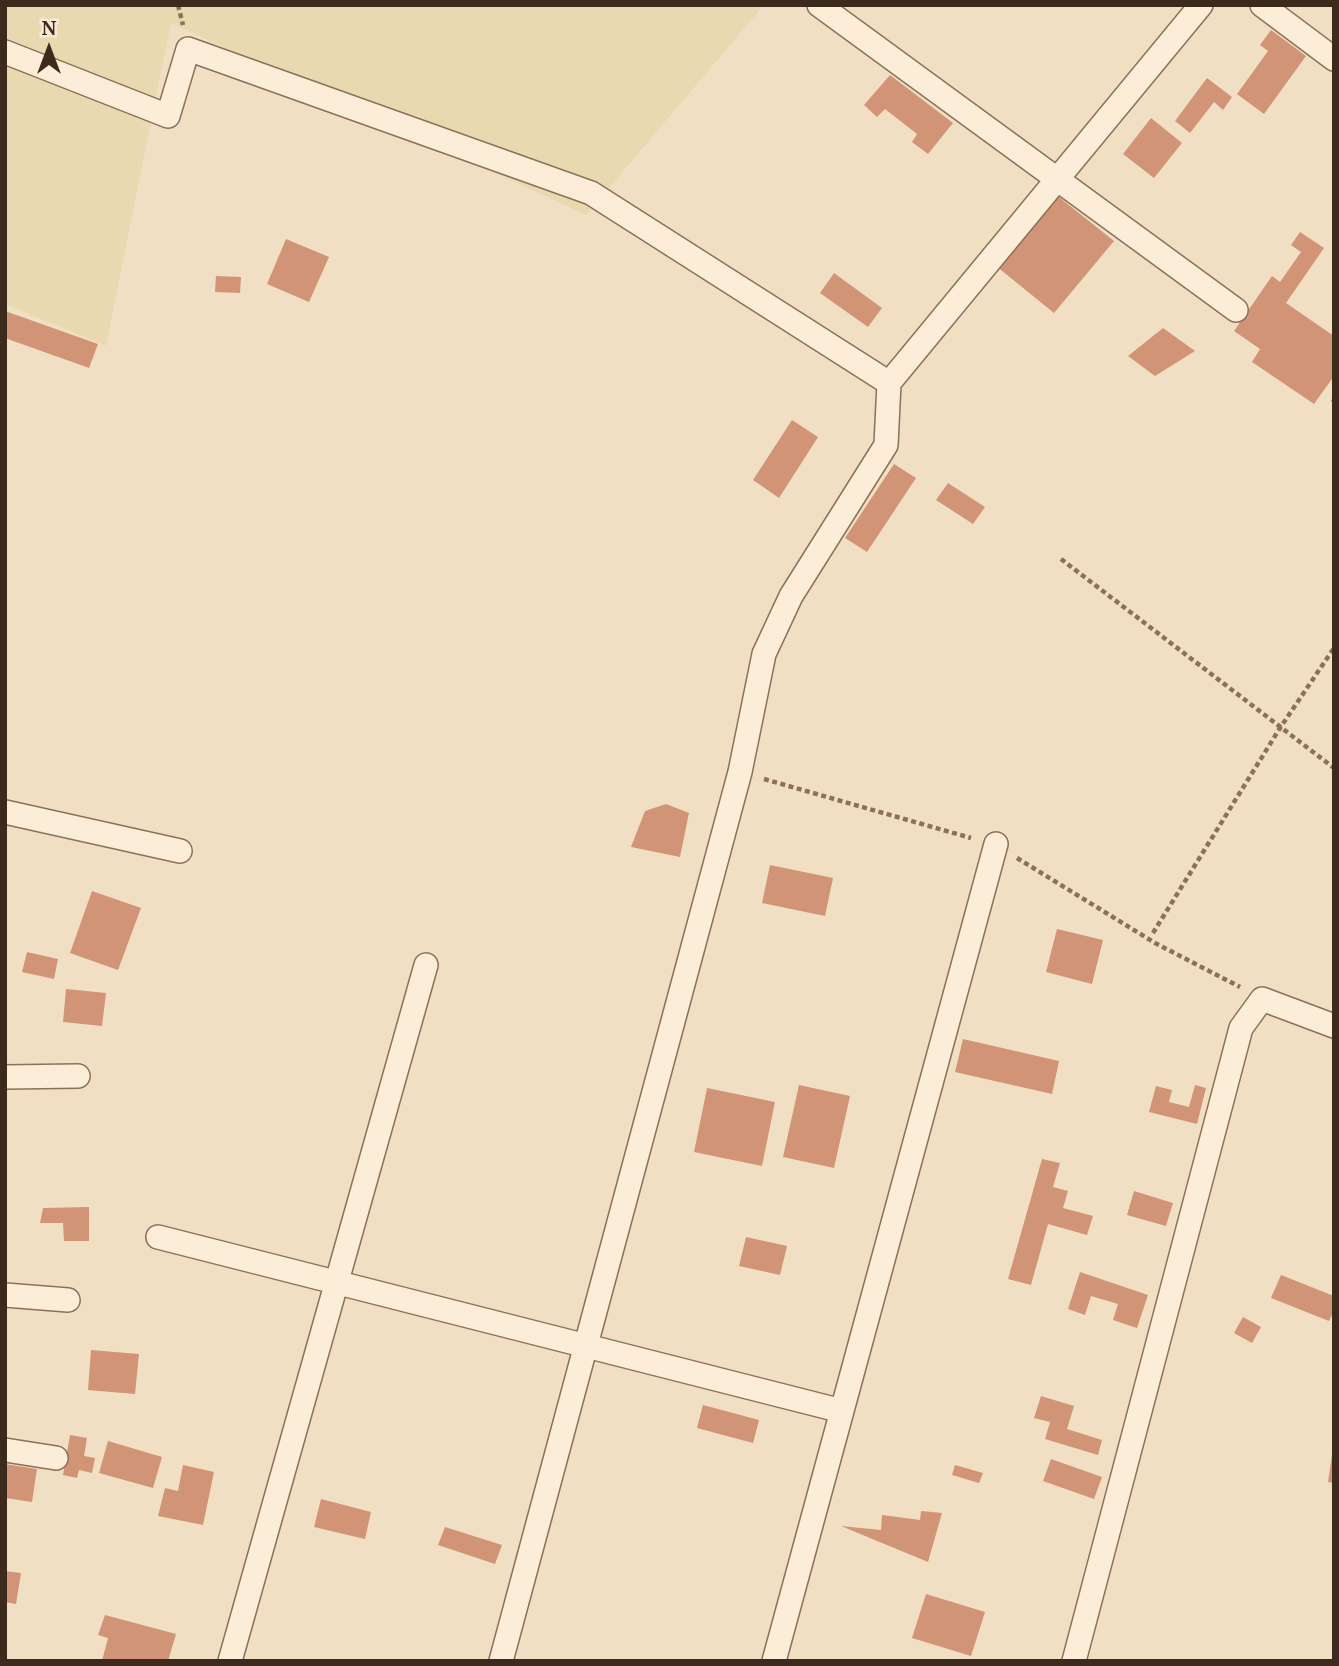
<!DOCTYPE html>
<style>
body{margin:0}
#map{position:relative;width:1339px;height:1666px;overflow:hidden;background:#f1dfc3;font-family:"Noto Serif",serif}
canvas{display:block}
.frame{position:absolute;inset:0;border:7px solid #3c2a1d;pointer-events:none}
.north{position:absolute;left:14px;top:14px;width:70px;height:70px;-webkit-text-stroke:5px #f8ead3;paint-order:stroke;rotate:0deg;font-size:19px;font-weight:700;line-height:28px;text-align:center;color:#3c2a1d}
.north::after{content:'';display:block;margin:auto;width:24px;height:32px;background:#3c2a1d;clip-path:polygon(50% 0,100% 100%,50% 72%,0 100%)}
</style>
<div id="map">
<canvas width="1339" height="1666"></canvas>
<div class="frame"></div>
<div class="north">N</div>
</div>
<script>
const g = document.querySelector('canvas').getContext('2d');
g.lineJoin = 'round';
function paint(path, color) { g.fillStyle = color; g.fill(path, 'evenodd'); }
function trace(path, color, width, dash) { g.strokeStyle = color; g.lineWidth = width; g.lineCap = dash ? 'butt' : 'round'; g.setLineDash(dash || []); g.stroke(path); }
paint(new Path2D(`
 M5,5H764L586,215L171,23L106,346L5,304Z`), '#e8dab0');
paint(new Path2D(`
 M1271,30L1306,56L1264,114L1237,94L1268,51L1260,45Z
 M890,75L953,123L928,154L912,142L917,134L885,109L877,117L864,105Z
 M1207,78L1232,97L1223,110L1214,102L1190,133L1175,121Z
 M1151,118L1182,143L1154,178L1123,154Z
 M1055,194L1114,241L1054,313L996,266Z
 M1300,232L1324,248L1286,303L1334,336V376L1314,404L1252,362L1260,349L1234,331L1272,276L1280,282L1301,252L1291,245Z
 M286,239L329,257L309,302L267,284Z
 M834,273L882,308L868,327L820,293Z
 M216,276L241,277L240,293L215,292Z
 M5,311L98,344L89,368L5,338Z
 M1163,328L1195,351L1155,376L1128,356Z
 M792,420L818,437L779,498L753,480Z
 M894,464L916,478L867,552L845,538Z
 M948,483L985,507L973,524L936,500Z
 M666,804L689,813L680,857L631,847L645,811Z
 M770,865L833,878L825,916L762,903Z
 M92,891L141,908L118,970L70,953Z
 M1057,929L1103,940L1092,984L1046,972Z
 M27,952L58,959L54,979L22,972Z
 M66,989L106,993L102,1026L63,1022Z
 M963,1039L1059,1061L1052,1094L955,1072Z
 M799,1085L850,1096L834,1168L783,1157Z
 M1195,1085L1206,1088L1197,1124L1149,1112L1156,1086L1172,1090L1169,1102L1189,1107Z
 M707,1088L775,1102L762,1166L694,1152Z
 M1042,1159L1060,1163L1053,1187L1068,1191L1063,1208L1093,1216L1087,1235L1048,1224L1031,1285L1008,1279Z
 M1134,1191L1173,1203L1166,1226L1127,1215Z
 M89,1207V1241H64L63,1223H40L43,1208Z
 M746,1237L787,1246L780,1275L739,1266Z
 M1080,1272L1148,1295L1137,1328L1113,1320L1118,1304L1091,1296L1085,1315L1068,1309Z
 M1281,1275L1334,1296V1311L1329,1321L1271,1298Z
 M1243,1317L1261,1327L1252,1343L1234,1333Z
 M91,1350L139,1354L135,1394L88,1390Z
 M1041,1396L1074,1406L1067,1429L1102,1440L1098,1455L1045,1439L1050,1422L1034,1418Z
 M703,1405L759,1420L753,1443L697,1428Z
 M70,1435L87,1438L84,1456L95,1458L92,1473L79,1470L77,1478L63,1475Z
 M108,1441L162,1457L153,1488L99,1473Z
 M1332,1455H1334V1483L1328,1482Z
 M1051,1459L1102,1477L1094,1499L1043,1481Z
 M5,1464L37,1469L32,1502L5,1498Z
 M183,1465L214,1472L203,1525L158,1516L165,1488L178,1491Z
 M955,1465L983,1473L979,1483L952,1475Z
 M321,1499L371,1512L365,1539L314,1527Z
 M921,1511L942,1513L928,1562L841,1526L881,1530L882,1515L920,1520Z
 M445,1527L502,1545L495,1564L438,1545Z
 M5,1571L21,1573L16,1604L5,1602Z
 M926,1594L985,1612L971,1656L912,1638Z
 M105,1615L176,1634L168,1661H102L108,1638L98,1635Z`), '#d29476');
const minor = new Path2D(`
 M819,5L1236,310
 M1262,5L1334,59
 M5,52L168,116L188,49L591,193L889,383
 M5,812L180,851
 M5,1077L78,1076
 M158,1237L842,1411
 M5,1295L68,1300
 M5,1450L56,1458
 M230,1661L426,965
 M501,1661L740,772L764,654L791,596L886,445L889,383L1201,5
 M774,1661L996,844
 M1074,1661L1241,1028L1262,999L1334,1026`);
trace(minor, '#8d7058', 26);
trace(new Path2D(`
 M178,5L183,25
 M1333,399L1334,401
 M1061,559L1334,768
 M764,779L971,838
 M1017,858L1155,943L1240,987
 M1153,933L1280,728L1334,648`), '#8d7058', 4.5, [5, 3.5]);
trace(minor, '#fbedd7', 23);
</script>
